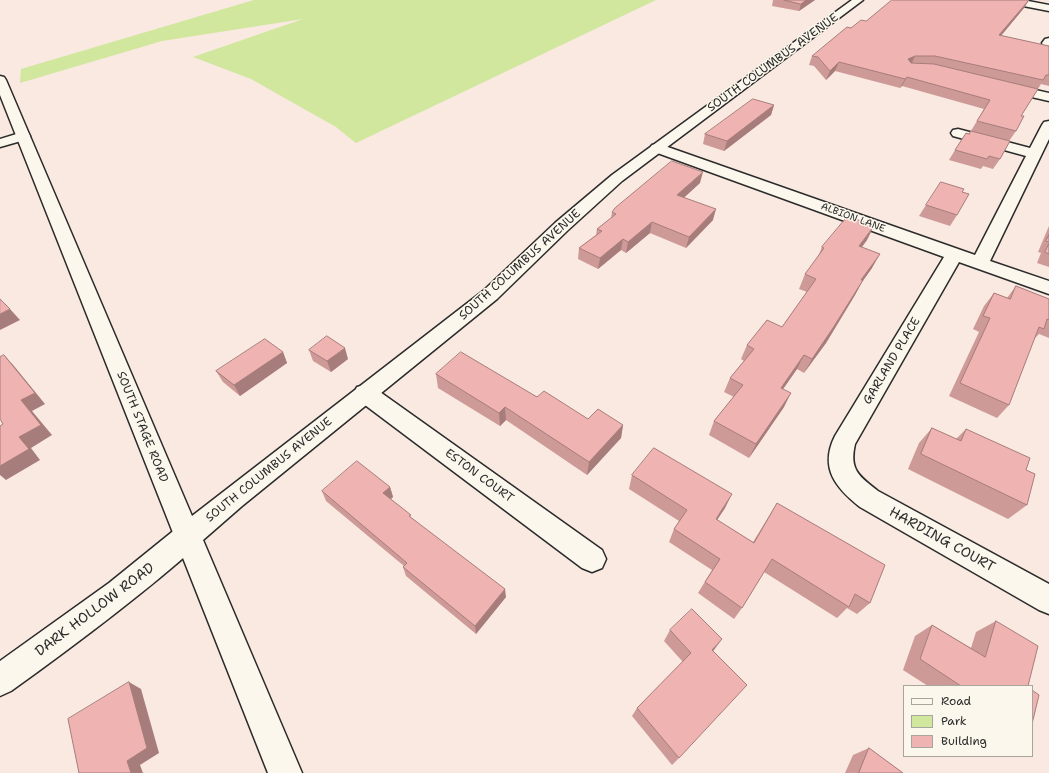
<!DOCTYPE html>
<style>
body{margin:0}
#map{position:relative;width:1049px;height:773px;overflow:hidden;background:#f9e9e0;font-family:"Shantell Sans",sans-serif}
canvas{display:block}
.legend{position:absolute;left:903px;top:685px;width:130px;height:72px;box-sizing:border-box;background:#fbf7ec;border:1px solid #a8a59f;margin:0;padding:5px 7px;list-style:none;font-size:12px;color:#2b2b2b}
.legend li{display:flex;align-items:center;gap:8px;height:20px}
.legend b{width:20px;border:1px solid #a8a59f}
</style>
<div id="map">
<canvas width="1049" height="773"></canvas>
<ul class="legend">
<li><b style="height:5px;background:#fbf7ec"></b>Road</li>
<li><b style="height:11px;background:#d0e79d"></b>Park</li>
<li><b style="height:11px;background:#efb3b1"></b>Building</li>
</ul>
</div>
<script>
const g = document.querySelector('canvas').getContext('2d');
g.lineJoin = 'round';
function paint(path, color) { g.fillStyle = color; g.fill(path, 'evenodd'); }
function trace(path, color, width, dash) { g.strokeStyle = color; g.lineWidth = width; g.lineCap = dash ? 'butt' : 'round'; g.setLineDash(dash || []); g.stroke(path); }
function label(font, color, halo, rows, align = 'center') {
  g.font = font + ' "Shantell Sans",sans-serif'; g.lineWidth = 3; g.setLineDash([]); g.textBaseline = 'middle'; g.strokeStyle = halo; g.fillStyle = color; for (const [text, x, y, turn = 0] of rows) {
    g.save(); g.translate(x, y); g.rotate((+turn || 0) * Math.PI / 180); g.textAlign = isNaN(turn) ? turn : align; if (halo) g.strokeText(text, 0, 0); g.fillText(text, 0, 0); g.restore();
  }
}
paint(new Path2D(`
 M254,0H656L356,143L336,127L251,79L193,57L303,19L162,41L20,83L21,69Z`), '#d0e79d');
const minor = new Path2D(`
 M1003,0H1023L1049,5V11L1008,3Z
 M1049,38V46L1043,45L1042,43L1045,39Z
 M1005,83L1049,93V101L1001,90L999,87L1001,84Z
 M1049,121V139L990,261L1049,281V294L959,262L855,444C849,470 859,476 878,491L1049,584V614L1039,610L860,507C836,488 819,468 835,436L944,257L652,151L650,148L652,145L657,144L662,145L975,255L1026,156L953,136L951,133L953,130L958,129L1030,148L1042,125L1044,122Z
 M23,132L28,133L30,136L28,139L0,147V139Z
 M365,385L373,387L602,550L606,559L602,568L592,572L582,568L357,399L354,393L357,387Z
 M187,525L197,528L200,537L197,546C138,598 75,645 11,691L0,696V661L109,583L177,528Z`);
const major = new Path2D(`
 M852,0H863L622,181L567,231L497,299L242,506L203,540L302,773H268L0,95V76L4,77L6,80L192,516L483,291L555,223L612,175Z`);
trace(minor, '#2b2b2b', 3);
trace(major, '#2b2b2b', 3);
paint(minor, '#fbf7ec');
paint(major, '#fbf7ec');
paint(new Path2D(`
 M773,0H815L799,11L772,6Z
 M1029,0L1024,8L1001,36L1049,46V86L1041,84L1021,116L1016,131L1009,141L1000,159L993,169L983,166L981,169L949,160L955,150L971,131L984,109L902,86L900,88L835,71L826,80L814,66L809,65L812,56L851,28L866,21Z
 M774,105L771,115L724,151L703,144L705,134Z
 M700,183L684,197L713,220L686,248L650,233L626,253L621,250L598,269L578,259L579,248L596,235L597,229L611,218L612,212Z
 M962,192L957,215L950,226L919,216L926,205Z
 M1049,226V267L1037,263L1041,253L1038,252Z
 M867,240L862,247L872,268L862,282L855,295L826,343L804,373L797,369L783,389L784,407L749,458L709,435L714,421L734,397L724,392L730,378L744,361L741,359L747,345L782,327L807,292L799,289L805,274L817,259L822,247Z
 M1016,286L1049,299V338L1039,334L1034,339L1009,405L997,418L949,396L979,332L973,329L984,306L994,293L1007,298Z
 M309,350L348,359L331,372L313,361Z
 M283,352L287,363L240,396L223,382L216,371Z
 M436,374L537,397L588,419L623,425L621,438L587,475L506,420L500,426L438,388Z
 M932,428L956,439L966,429L1026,470L1027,505L1008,519L908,469L919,443Z
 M632,475L725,508L717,520L753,542L777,503L870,603L857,614L847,608L837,618L764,572L742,608L734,619L698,593L712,570L669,542L674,529L679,521L629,489Z
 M390,487L393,497L391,499L412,518L506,597L476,634L406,576L403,567L404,566L326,501L322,491Z
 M996,621L1028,686H928L903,670L915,636L932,625L971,648L976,632Z
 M670,630L713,651L679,758L672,765L632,716L637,708L683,662L664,641Z
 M869,748L903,773H845L853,755Z`), '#ce9a98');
paint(new Path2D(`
 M806,0H815L799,11L801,4Z
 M1029,0L1024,8L994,44L999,35Z
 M915,56L911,65L908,59Z
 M839,62L835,71L826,80L830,71Z
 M907,77L902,86L900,88L905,79Z
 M774,105L771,115L724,151L727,141Z
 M703,172L700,183L675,206L677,195Z
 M716,209L713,220L686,248L689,237Z
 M652,222L650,233L626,253L628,242Z
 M874,226L867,240L852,260L859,246Z
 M623,239L621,250L598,269L600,258Z
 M880,254L872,268L862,282L855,295L826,343L804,373L812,359L861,280Z
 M10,309L20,320L0,330V314Z
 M345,348L348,359L331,372L327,361Z
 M283,352L287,363L240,396L234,385Z
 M4,355L14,366L45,404L32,411L52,435L31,448L40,460L6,480L0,475V466L19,437L21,400Z
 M804,355L797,369L774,402L781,388Z
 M791,393L784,407L749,458L756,444Z
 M505,407L506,420L500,426L499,413Z
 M623,425L621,438L587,475L589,462Z
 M390,487L393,497L386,503L383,493Z
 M732,494L725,508L709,532L716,519Z
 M505,589L506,597L476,634L475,626Z
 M722,639L714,650L704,660L712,650Z
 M129,682L141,689L159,753L140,765L143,773H131L127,761Z`), '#a77d7c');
const building = new Path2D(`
 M784,0H806L801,4Z
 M892,0H1029L999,35L1049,46V75H1046L1043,80L935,56H915L908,59L911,63L934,64L1038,89L1021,116H1024L1016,131L977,121L990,100L907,77L905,79L839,62L830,71L818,57L812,56L847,27L851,28L861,20L866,21Z
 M753,99L774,105L727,141L705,134Z
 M971,131L1010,141L1000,159L989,156L987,159L955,150L966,133L969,134Z
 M672,161L703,172L677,195L716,209L689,237L652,222L628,242L623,239L600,258L579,248L602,231L597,229L616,214L612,212L615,208Z
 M941,182L964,189L962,192L969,194L957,215L926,205Z
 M848,216L874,226L859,246L880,254L861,280H863L833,328L812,359L804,355L781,388L791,393L756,444L714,421L743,385L730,378L754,349L747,345L767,320L782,327L816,279L805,274L824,248L822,247Z
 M1049,235V242L1046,241Z
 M1049,244V254L1045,252Z
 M1016,286L1049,299V320L1047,319L1044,329L1039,327L1009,405L960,383L990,318L983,316L994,293L1010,299Z
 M0,299L10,309L0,314Z
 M327,336L345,348L327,361L309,350Z
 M265,339L283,352L234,385L216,371Z
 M461,352L537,397L544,391L588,419L598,409L623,425L589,462L505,407L499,413L436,374Z
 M4,355L35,393L21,400L41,425L19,437L29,449L0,466V426L3,424L0,419V357Z
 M932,428L961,441L966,429L1030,458L1026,470L1035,474L1027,505L921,454Z
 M654,448L732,494L716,519L754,543L777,503L885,565L870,603L855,594L849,607L772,559L742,608L705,582L720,559L674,529L687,510L632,475Z
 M357,461L390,487L383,493L411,515L409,516L505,589L475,626L403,567L407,563L322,491Z
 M692,609L722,639L712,650L747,685L679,758L637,708L691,653L670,630Z
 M996,621L1038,646L1028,686H961L920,659L932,625L985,657Z
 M129,682L147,748L127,761L131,773H79L68,719Z
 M1032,690L1039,695L1032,724Z
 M869,748L903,773H859Z`);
paint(building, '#efb3b1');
trace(building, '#a77d7c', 1);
label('10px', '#2b2b2b', '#fbf7ec', [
 ["ALBION LANE",853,218,20]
]);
label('12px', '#2b2b2b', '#fbf7ec', [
 ["SOUTH COLUMBUS AVENUE",773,63,-36],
 ["SOUTH COLUMBUS AVENUE",520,265,-42],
 ["GARLAND PLACE",892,361,-59],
 ["SOUTH STAGE ROAD",142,427,68],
 ["SOUTH COLUMBUS AVENUE",269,470,-39],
 ["ESTON COURT",479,476,36]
]);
label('14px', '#2b2b2b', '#fbf7ec', [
 ["HARDING COURT",942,540,29],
 ["DARK HOLLOW ROAD",95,610,-37]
]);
</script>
